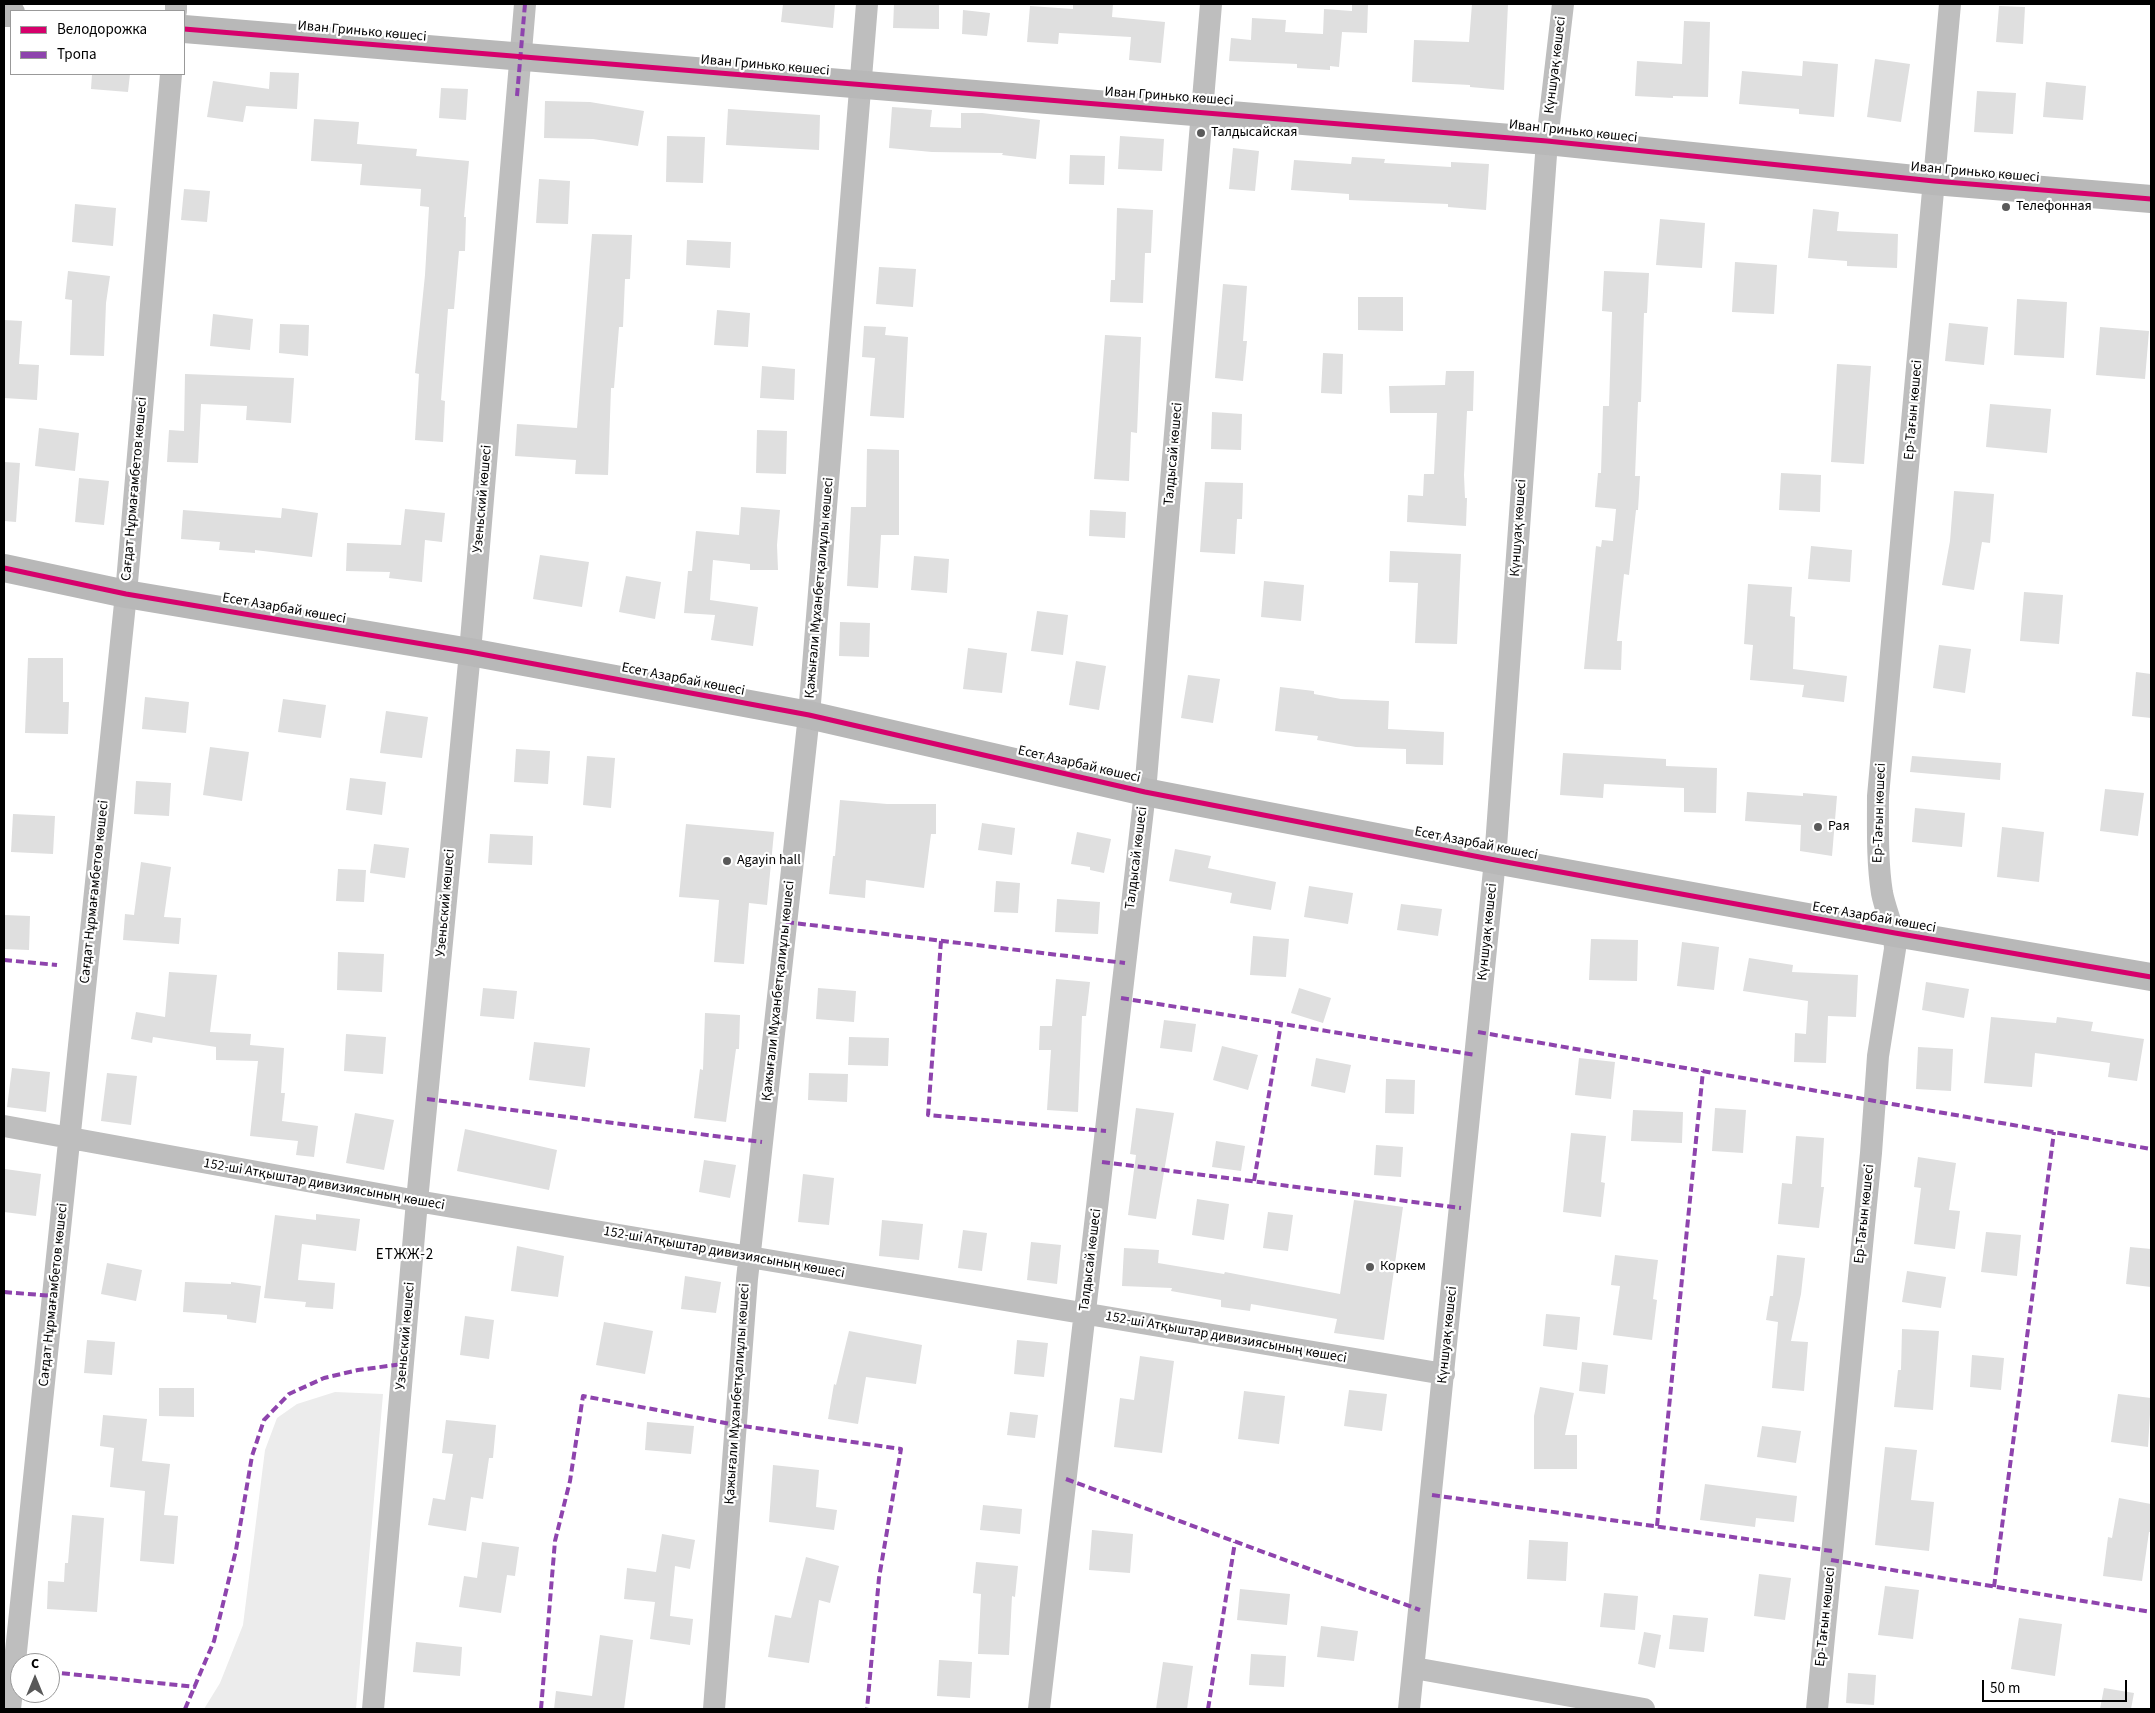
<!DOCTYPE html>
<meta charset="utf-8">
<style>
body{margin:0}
#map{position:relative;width:2155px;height:1713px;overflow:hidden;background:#fff;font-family:"Source Sans 3",sans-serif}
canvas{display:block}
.frame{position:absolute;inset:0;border:5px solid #000;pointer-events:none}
.legend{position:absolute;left:10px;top:10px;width:175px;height:65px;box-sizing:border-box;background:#fff;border:1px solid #999;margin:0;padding:6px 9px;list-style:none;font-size:15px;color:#000}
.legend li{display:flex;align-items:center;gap:10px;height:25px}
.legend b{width:25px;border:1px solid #999}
.north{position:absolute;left:10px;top:1653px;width:50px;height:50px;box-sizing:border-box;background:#fff;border:1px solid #999;border-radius:50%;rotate:0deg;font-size:14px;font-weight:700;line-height:20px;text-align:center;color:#000}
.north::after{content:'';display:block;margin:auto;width:18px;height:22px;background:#595959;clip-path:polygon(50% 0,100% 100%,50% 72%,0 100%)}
.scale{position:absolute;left:1982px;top:1680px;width:145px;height:22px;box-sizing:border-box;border:2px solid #000;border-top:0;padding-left:6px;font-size:15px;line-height:18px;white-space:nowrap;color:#000;-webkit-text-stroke:4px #fff;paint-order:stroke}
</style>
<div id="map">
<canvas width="2155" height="1713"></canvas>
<div class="frame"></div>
<ul class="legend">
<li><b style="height:6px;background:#d6006c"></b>Велодорожка</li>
<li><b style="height:6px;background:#8e44ad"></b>Тропа</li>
</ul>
<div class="north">С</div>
<div class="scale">50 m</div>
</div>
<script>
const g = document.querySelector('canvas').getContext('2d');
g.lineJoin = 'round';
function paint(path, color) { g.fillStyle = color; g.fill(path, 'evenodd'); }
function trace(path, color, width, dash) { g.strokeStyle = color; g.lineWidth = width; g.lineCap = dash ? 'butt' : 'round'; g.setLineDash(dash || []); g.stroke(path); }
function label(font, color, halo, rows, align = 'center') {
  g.font = font + ' "Source Sans 3",sans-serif'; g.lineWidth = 4.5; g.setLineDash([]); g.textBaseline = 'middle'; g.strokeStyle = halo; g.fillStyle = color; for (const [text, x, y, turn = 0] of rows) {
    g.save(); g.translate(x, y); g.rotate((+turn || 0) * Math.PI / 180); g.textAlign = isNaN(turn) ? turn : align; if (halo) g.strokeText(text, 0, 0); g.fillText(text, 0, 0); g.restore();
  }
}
paint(new Path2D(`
 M335,1392L383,1394L356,1709H204L220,1683L243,1625L265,1450L277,1418L297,1404Z`), '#ececec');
paint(new Path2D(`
 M783,4H835L833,28L781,22Z
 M894,4H939V29L893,28Z
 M1073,4H1113L1112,17L1165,22L1161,63L1129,60L1131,37L1059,33L1058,44L1027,42L1030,6L1073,9Z
 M1352,4H1368L1367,33L1342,32L1339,67L1330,66V70L1297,68V64L1229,61L1231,38L1251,40L1252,18L1286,20L1285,32L1323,34L1324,9L1352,11Z
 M1472,4H1508L1504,90L1470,87V85L1412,82L1414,40L1469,42Z
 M1999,6L2025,7L2023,44L1996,42Z
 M963,10L990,13L987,36L962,34Z
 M1684,21L1710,22L1708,97L1673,96V98L1635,96L1637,61L1682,64Z
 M1875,59L1910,64L1901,122L1867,117Z
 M1803,61L1838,64L1834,117L1799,114V109L1739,104L1742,71L1802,76Z
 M270,72L299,73L297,109L246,106L243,122L207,117L213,81L269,89Z
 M92,74H130L128,92L91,89Z
 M2046,82L2086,86L2083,120L2043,117Z
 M441,88L468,89L466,120L439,118Z
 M1977,91L2016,93L2013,134L1974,132Z
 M545,101L590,102L644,111L638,146L593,139L544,138Z
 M892,107L932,110L930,127L961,128V113H982L1040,120L1036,159L1002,155L1003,153L932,152L889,148Z
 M728,109L820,115L819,150L726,145Z
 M314,119L359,122L357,144L417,149L416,156L469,161L464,217H466L465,251H459L454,309H448L441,400L445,401L443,442L415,440L419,374L415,373L425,275L429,207L420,206L421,189L360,185L362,164L311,161Z
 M667,136L705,137L703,183L666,182Z
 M1120,136L1164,139L1162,171L1118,169Z
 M1233,148L1259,151L1255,191L1229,189Z
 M1070,155L1105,156L1104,185L1069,184Z
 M1352,157L1385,159L1384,163L1451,167V162L1489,164L1486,210L1448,207V204L1349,200V194L1291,190L1294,160L1351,164Z
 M539,179L570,181L568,224L536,223Z
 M184,189L210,191L207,222L181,220Z
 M75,204L116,208L113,246L72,242Z
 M1117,208L1153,210L1151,253H1145L1143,303L1110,302L1111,280H1115Z
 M1813,209L1839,212L1837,231L1898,234L1897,268L1847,266V261L1808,258Z
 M1660,219L1705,223L1702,268L1656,265Z
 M592,234L632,235L630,279H625L623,327H619L614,388H611L608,475L575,474L576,460L515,456L517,424L577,428Z
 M687,240L731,242L730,268L686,265Z
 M1735,262L1777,265L1774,314L1732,312Z
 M879,267L916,269L913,307L876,304Z
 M68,271L110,276L106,303L104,356L70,355L72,300L65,299Z
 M1604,271L1649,273L1647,313H1644L1641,402H1638L1635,476H1640L1638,510H1636L1629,575L1624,574L1617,641H1622L1621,670L1584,669L1596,546L1601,547L1602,540L1613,541L1616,509L1595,507L1598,473H1601L1603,406H1609L1612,312L1602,311Z
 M1223,284L1247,286L1243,341H1247L1243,381L1215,378Z
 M1358,297H1403V331L1358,330Z
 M2017,299L2067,302L2064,358L2014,355Z
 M717,310L750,313L748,347L714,345Z
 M213,314L253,319L250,350L210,346Z
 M4,320L22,321L19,364L39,365L37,400L4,398Z
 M1949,323L1988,327L1984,365L1945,361Z
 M280,324L309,325L308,356L279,353Z
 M864,326L886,327L885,335L908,337L904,418L870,416L875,358L862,357Z
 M2100,327L2149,331L2145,379L2096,375Z
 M1105,335L1141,337L1137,433L1131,432L1129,481L1094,479Z
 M1323,353L1343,354L1342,394L1321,393Z
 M1837,364L1871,366L1864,464L1831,462Z
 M762,366L795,369L794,400L760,398Z
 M1446,371H1474L1473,411H1467L1464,475L1465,498H1467L1466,526L1407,522L1408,495L1423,496L1424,474H1434L1437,413H1390L1389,386L1445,385Z
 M185,374L294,378L291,423L246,420L247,406L201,404L198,463L167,462L169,430L184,431Z
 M1990,404L2051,409L2047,453L1986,447Z
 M1212,412L1242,414L1241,450L1211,449Z
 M39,428L79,433L75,471L35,466Z
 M757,430L787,431L786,474L756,473Z
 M867,449L899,450V535H881L878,588L847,586L851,507H866Z
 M4,462L20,463L16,522L4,521Z
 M1781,473L1821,475L1820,512L1779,510Z
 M79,478L109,481L104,525L75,522Z
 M1205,482L1243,483L1242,519H1237L1235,554L1200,552Z
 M1954,491L1994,494L1990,543L1982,542L1974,590L1942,585L1950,541Z
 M741,507L780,510L777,545L778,570H750V564L713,560L710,600L758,607L753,646L711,640L715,615L684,613L688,571H692L696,531L739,535Z
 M282,508L318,513L312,557L255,550V553L219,550L220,542L181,539L183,510L281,518Z
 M405,509L445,513L442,542L425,540L422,582L389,578L390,572L346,571L347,543L401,545Z
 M1090,510L1126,512L1125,538L1089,536Z
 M1811,546L1852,550L1850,582L1808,579Z
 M1390,551L1461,554L1457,644L1415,643L1418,583L1389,582Z
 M540,555L589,562L582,607L533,599Z
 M914,556L949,559L947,593L911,590Z
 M626,576L661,582L655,619L619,612Z
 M1264,581L1304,585L1301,621L1261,617Z
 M1748,584L1792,587L1790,616L1795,617L1793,669L1847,676L1844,702L1802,697L1804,685L1750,680L1753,645L1744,644Z
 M2024,592L2063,595L2059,644L2020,641Z
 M1037,611L1068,615L1063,655L1031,651Z
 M840,622L870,623L869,657L839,656Z
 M1939,645L1971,649L1965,693L1933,688Z
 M968,648L1007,653L1002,693L963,689Z
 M28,658H63V702H69L68,734L25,733Z
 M1076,661L1106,666L1099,710L1069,705Z
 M2136,672L2151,674V718L2132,716Z
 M1188,675L1220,679L1213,723L1181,718Z
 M1280,687L1314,691V694L1341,699L1389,701L1388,729L1444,732L1443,765L1406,764V749L1356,747L1317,740L1318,736L1275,731Z
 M145,697L189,702L186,733L142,729Z
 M283,699L326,705L321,738L278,732Z
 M386,711L428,717L422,758L380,753Z
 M210,747L249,752L242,801L203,795Z
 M516,749L550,751L548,784L514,782Z
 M1563,753L1666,759V766L1717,768L1716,813L1684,812V788L1604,784L1603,798L1560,795Z
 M587,756L615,758L611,808L583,805Z
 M1912,756L2001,763L2000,780L1910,772Z
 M350,778L386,782L382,815L346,810Z
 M136,781L171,783L169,816L134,814Z
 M2105,789L2144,793L2138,836L2100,831Z
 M1747,792L1803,796V793L1837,796L1832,856L1800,851L1801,825L1745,821Z
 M840,800L887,804H936V834H931L924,888L866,880L865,898L829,894L833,856H835Z
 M1915,808L1965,813L1962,847L1912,842Z
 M13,814L55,816L53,854L11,852Z
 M982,823L1015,828L1012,855L978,850Z
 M686,824L774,832L767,905L749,903L744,964L714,962L719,900L679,897Z
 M2002,827L2044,832L2039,882L1997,877Z
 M1077,832L1111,839L1104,873L1090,870V867L1071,864Z
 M490,834L533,836L532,865L488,863Z
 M374,844L409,848L405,878L370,873Z
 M1175,849L1211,856L1208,868L1276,882L1271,910L1230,903L1232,893L1169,881Z
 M141,862L171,867L164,917L181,918L179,944L123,940L125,914L134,915Z
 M338,869L366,870L364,902L336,901Z
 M996,881L1020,883L1018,913L994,912Z
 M1309,886L1353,893L1348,924L1304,917Z
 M1057,899L1100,902L1098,934L1055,932Z
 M1401,904L1442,909L1438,936L1397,930Z
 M4,915L30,916L29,950L4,949Z
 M1253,936L1289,939L1286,977L1250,975Z
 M1591,939L1638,940L1637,981L1589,980Z
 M1682,942L1719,947L1714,990L1677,986Z
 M338,952L384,954L382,992L337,990Z
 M1749,958L1793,965L1792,972L1858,975L1856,1017L1828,1016L1826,1063L1794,1062L1795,1033L1806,1034L1808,1001L1743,991Z
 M169,972L217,975L210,1032L251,1034L250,1045L284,1048L281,1093H285L282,1121L318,1126L314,1157L296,1155L298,1141L250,1136L258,1061L216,1060V1047L153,1037L152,1043L131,1039L136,1012L165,1017Z
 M1056,979L1090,982L1086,1016H1082L1078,1112L1047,1110L1051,1050H1039L1040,1026H1052Z
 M1926,982L1969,989L1964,1018L1922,1010Z
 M483,988L517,991L514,1019L480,1016Z
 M818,988L856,991L854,1022L816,1019Z
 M1299,988L1331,998L1323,1023L1291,1013Z
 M705,1013L740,1015L739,1049H736L726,1122L694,1118L700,1069L703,1070Z
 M1991,1017L2056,1023L2057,1017L2093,1022L2091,1031L2144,1039L2137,1081L2108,1077L2110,1063L2035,1053L2032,1087L1984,1083Z
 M1164,1020L1196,1024L1192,1052L1160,1048Z
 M346,1034L386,1037L383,1074L344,1071Z
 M849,1037L889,1038L888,1066L848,1065Z
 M534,1042L590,1048L585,1087L529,1080Z
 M1222,1046L1258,1055L1248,1090L1213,1080Z
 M1918,1047L1953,1049L1951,1091L1916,1089Z
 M1316,1058L1351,1065L1345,1093L1311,1086Z
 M1579,1058L1615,1062L1611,1099L1575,1095Z
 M12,1068L50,1072L46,1112L7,1107Z
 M107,1073L137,1076L131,1125L101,1121Z
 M809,1073L848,1074L847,1102L808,1100Z
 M1386,1079L1415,1080L1414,1114L1385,1113Z
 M1136,1108L1174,1113L1156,1219L1128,1215L1136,1155L1130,1154Z
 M1715,1108L1746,1110L1743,1153L1712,1151Z
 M1633,1110L1683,1112L1682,1143L1631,1141Z
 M355,1113L394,1120L384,1170L346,1163Z
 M465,1129L557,1150L549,1190L457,1171Z
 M1571,1133L1606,1136L1601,1182L1605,1183L1601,1217L1563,1212Z
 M1796,1136L1824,1138L1821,1187H1824L1819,1228L1778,1224L1782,1183L1792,1184Z
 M1216,1141L1245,1146L1241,1171L1212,1167Z
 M1376,1145L1403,1147L1401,1177L1374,1175Z
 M1918,1157L1956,1163L1949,1210L1960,1211L1955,1249L1914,1244L1921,1188L1914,1187Z
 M704,1160L736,1165L730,1198L699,1192Z
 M5,1169L41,1174L36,1216L4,1212Z
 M803,1174L834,1178L829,1225L798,1222Z
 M1197,1199L1229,1204L1224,1240L1192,1235Z
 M1354,1200L1403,1207L1384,1340L1334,1333L1337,1319L1251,1304L1250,1311L1221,1307V1300L1171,1291L1172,1288L1122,1286L1124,1248L1159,1250L1158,1263L1224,1274L1225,1272L1340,1294Z
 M1268,1212L1293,1215L1288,1251L1263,1248Z
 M316,1214L360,1219L356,1251L302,1244L298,1280L335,1283L333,1309L305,1307L306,1302L264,1298L275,1215L316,1220Z
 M882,1220L923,1224L919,1260L879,1256Z
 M963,1230L987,1233L982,1271L958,1268Z
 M1986,1232L2021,1235L2017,1276L1981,1272Z
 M1031,1242L1061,1245L1057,1284L1027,1280Z
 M517,1246L564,1256L558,1297L511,1291Z
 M2130,1247L2151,1249V1287L2126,1284Z
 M1615,1255L1658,1260L1653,1299L1657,1300L1652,1340L1613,1335L1620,1286L1611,1285Z
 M1777,1255L1805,1258L1801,1294L1791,1341L1808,1342L1804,1391L1772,1388L1778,1322L1766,1320L1770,1296H1773Z
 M107,1263L142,1270L136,1301L101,1294Z
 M1907,1271L1946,1277L1941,1308L1902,1302Z
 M685,1276L721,1282L716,1313L681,1309Z
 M185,1282L231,1284V1282L261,1286L256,1323L227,1319V1315L183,1312Z
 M1546,1314L1580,1317L1577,1350L1543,1346Z
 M465,1316L494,1320L489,1359L460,1355Z
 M604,1322L653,1331L645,1374L596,1365Z
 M1902,1329L1939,1331L1933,1410L1894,1407L1898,1370H1901Z
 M849,1331L922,1345L916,1384L866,1377L858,1424L828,1419L834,1384L836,1385Z
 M87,1340L115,1342L112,1375L84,1373Z
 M1017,1340L1048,1343L1044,1377L1014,1374Z
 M1972,1355L2004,1358L2001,1390L1970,1387Z
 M1140,1356L1174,1361L1162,1453L1114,1447L1120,1398L1134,1400Z
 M1582,1362L1608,1365L1605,1394L1579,1391Z
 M1540,1387L1574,1393L1565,1435H1577V1469H1534V1416Z
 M159,1388H194V1417L159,1416Z
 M1349,1390L1387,1394L1382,1431L1344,1426Z
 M1244,1391L1285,1396L1279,1444L1238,1439Z
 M2118,1394L2151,1398L2148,1447L2111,1442Z
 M1010,1412L1038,1415L1035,1438L1007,1435Z
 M103,1415L147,1419L142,1461L170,1464L164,1515L178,1516L174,1564L140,1561L145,1491L110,1487L114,1448L100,1446Z
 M446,1420L496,1425L493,1458H489L483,1499L471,1497L466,1531L428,1525L433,1498L445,1500L453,1454L442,1453Z
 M647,1422L694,1426L691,1454L645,1450Z
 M1762,1426L1801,1431L1796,1463L1757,1457Z
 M1885,1447L1917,1450L1911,1500L1934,1502L1929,1551L1875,1545Z
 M773,1465L819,1470L816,1507L837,1510L834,1530L769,1522Z
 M1705,1484L1797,1496L1794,1522L1756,1518L1755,1527L1700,1520Z
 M2119,1498L2151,1504V1532H2149L2142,1581L2103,1576L2108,1537L2112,1538Z
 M983,1505L1022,1509L1020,1534L980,1530Z
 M72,1515L104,1518L97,1612L47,1609L48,1581L64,1582L65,1563H68Z
 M1092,1530L1133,1534L1130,1573L1089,1570Z
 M662,1534L695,1540L690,1569L675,1566L670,1616L693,1619L690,1645L650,1639L655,1602L624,1599L627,1568L656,1572Z
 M1529,1540L1568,1542L1566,1581L1527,1579Z
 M482,1542L519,1547L515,1576L507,1575L501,1613L459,1607L464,1576L477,1578Z
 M806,1557L839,1566L830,1603L819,1600L809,1663L768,1657L775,1615L791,1618Z
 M976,1562L1018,1566L1015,1597L1012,1596L1009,1655L978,1654L981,1594L973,1593Z
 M1759,1574L1791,1578L1785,1620L1754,1616Z
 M1885,1586L1919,1590L1913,1639L1878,1635Z
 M1240,1589L1290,1594L1287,1625L1237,1620Z
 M1604,1593L1638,1596L1635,1630L1600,1627Z
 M1673,1615L1708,1618L1704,1652L1669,1649Z
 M2019,1618L2062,1624L2055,1676L2011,1669Z
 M1321,1626L1358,1631L1354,1661L1317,1657Z
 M1644,1632L1661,1635L1655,1668L1638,1664Z
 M600,1635L633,1640L624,1709H554L556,1691L592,1696Z
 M416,1642L462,1647L460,1676L413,1672Z
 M1251,1654L1286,1656L1284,1687L1249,1685Z
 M939,1660L972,1662L970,1698L937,1696Z
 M1163,1662L1193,1666L1187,1709H1156Z
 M1848,1673L1876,1675L1874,1705L1846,1703Z
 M2104,1688L2134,1693L2131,1709H2100Z`), '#dfdfdf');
trace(new Path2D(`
 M176,11V4
 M4,1126L417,1201L1444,1374
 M1414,1668L1644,1709
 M10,1709L126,594L171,74
 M373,1709L417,1201L470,652L525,4
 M714,1709L747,1279L809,715L867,4
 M1039,1709L1145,792L1211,4
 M1409,1709L1495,860L1547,141L1563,4
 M1817,1709L1871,1153L1878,1056L1895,949C1895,929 1886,913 1882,893C1877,861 1878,829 1878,796L1950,4`), '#bebebe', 22);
trace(new Path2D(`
 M4,13H11
 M184,29L1547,141L1934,181L2151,199
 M4,568L126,594L470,652L809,715L1145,792L1495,860L1895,933L2151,977`), '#b8b8b8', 28);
trace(new Path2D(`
 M517,96L525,4
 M786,922L1125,963
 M941,941L928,1115L1106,1131
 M4,960L57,965
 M1121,998L1476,1055
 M1478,1032L2151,1149
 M427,1099L762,1142
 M1102,1162L1461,1208
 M1254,1181L1281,1024
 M4,1292L53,1296
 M1066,1479L1420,1610
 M1432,1495L1832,1551
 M1657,1526L1703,1071
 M1831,1560L2151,1612
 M1994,1587L2054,1132
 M16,1668L20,1669
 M50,1672L196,1687
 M185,1709L214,1641L236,1550L252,1456L264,1420L289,1394L324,1378L358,1370L403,1364
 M541,1709L555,1541L570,1481L583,1396L736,1425L901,1449L879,1578L867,1709
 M1208,1709L1235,1542`), '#8e44ad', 4, [8, 4]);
trace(new Path2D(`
 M184,29L1547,141L1934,181L2151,199
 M4,568L126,594L470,652L809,715L1145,792L1495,860L1895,933L2151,977`), '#d6006c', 5);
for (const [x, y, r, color] of [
 [1201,133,5,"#595959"],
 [2006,207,5,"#595959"],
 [1818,827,5,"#595959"],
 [727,861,5,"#595959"],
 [1370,1267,5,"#595959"]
]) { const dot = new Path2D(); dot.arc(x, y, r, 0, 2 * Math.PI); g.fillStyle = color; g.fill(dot); trace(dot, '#fff', 2); }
label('14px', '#000', '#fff', [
 ["Иван Гринько көшесі",362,32,5],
 ["Күншуақ көшесі",1556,65,-83],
 ["Иван Гринько көшесі",765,66,5],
 ["Иван Гринько көшесі",1169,97,4],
 ["Иван Гринько көшесі",1573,132,6],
 ["Иван Гринько көшесі",1975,173,5],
 ["Ер-Тағын көшесі",1914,410,-85],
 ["Талдысай көшесі",1174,454,-85],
 ["Сағдат Нұрмағамбетов көшесі",135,489,-85],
 ["Узеньский көшесі",483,499,-85],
 ["Күншуақ көшесі",1519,528,-86],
 ["Қажығали Мұханбетқалиұлы көшесі",820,588,-85],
 ["Есет Азарбай көшесі",284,609,10],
 ["Есет Азарбай көшесі",683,680,11],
 ["Есет Азарбай көшесі",1079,765,13],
 ["Ер-Тағын көшесі",1880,813,-88],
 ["Есет Азарбай көшесі",1476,844,11],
 ["Талдысай көшесі",1137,858,-83],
 ["Сағдат Нұрмағамбетов көшесі",95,892,-84],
 ["Узеньский көшесі",446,903,-85],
 ["Есет Азарбай көшесі",1874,918,10],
 ["Күншуақ көшесі",1488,932,-84],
 ["Қажығали Мұханбетқалиұлы көшесі",779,991,-84],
 ["152-ші Атқыштар дивизиясының көшесі",324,1185,10],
 ["Ер-Тағын көшесі",1865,1214,-84],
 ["152-ші Атқыштар дивизиясының көшесі",724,1253,10],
 ["Талдысай көшесі",1091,1260,-83],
 ["Сағдат Нұрмағамбетов көшесі",54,1295,-84],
 ["Күншуақ көшесі",1448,1335,-84],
 ["Узеньский көшесі",406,1336,-85],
 ["152-ші Атқыштар дивизиясының көшесі",1226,1338,10],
 ["Қажығали Мұханбетқалиұлы көшесі",738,1394,-86],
 ["Ер-Тағын көшесі",1826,1617,-84]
]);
label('14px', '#000', '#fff', [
 ["Талдысайская",1211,133],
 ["Телефонная",2016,207],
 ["Рая",1828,827],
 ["Agayin hall",737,861],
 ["Коркем",1380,1267]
], 'left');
g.letterSpacing = '1px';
label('15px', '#000', '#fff', [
 ["ЕТЖЖ-2",405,1256]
]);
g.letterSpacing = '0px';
</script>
